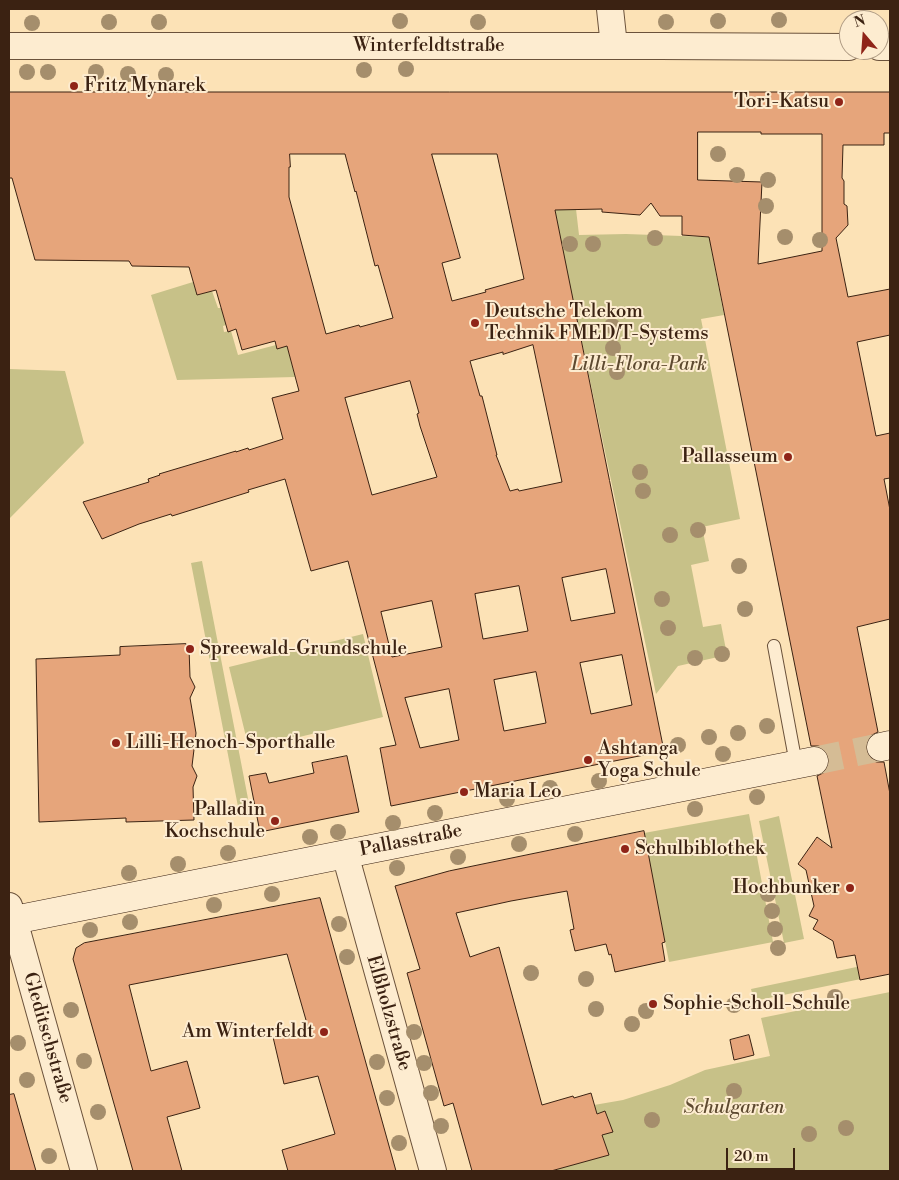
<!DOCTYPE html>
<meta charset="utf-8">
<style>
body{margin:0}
#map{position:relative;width:899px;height:1180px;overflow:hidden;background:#fce2b6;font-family:"Libre Bodoni",serif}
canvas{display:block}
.frame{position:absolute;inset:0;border:10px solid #3b2212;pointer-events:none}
.north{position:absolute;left:839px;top:10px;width:50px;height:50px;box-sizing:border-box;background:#fdecd0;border:1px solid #af9b84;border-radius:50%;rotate:342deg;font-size:14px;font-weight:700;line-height:20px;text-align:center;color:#3b2212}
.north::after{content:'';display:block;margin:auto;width:18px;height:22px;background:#8f2418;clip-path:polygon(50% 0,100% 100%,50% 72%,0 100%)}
.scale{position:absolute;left:726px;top:1148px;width:69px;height:22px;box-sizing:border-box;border:2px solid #3b2212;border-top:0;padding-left:6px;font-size:15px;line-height:18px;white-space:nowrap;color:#3b2212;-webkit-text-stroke:4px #fdecd0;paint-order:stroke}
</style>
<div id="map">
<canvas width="899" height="1180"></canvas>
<div class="frame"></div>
<div class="north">N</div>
<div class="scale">20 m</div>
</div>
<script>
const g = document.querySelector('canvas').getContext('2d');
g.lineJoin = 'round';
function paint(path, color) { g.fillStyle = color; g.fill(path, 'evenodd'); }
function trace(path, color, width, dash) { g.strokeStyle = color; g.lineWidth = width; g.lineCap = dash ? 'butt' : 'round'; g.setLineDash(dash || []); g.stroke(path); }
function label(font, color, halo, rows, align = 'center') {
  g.font = font + ' "Libre Bodoni",serif'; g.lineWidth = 4; g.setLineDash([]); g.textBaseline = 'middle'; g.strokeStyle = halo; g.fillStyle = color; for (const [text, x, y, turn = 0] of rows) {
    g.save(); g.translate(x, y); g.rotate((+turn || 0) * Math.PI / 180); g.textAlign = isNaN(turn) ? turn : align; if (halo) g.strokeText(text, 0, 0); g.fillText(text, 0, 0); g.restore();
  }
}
paint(new Path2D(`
 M554,209H576L579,235L626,234L737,238V243L711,248L724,315L701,319L740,519L702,527L709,561L691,565L703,627L721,624L727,655L678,666L656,694Z
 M193,282L197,295L212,291L218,308H221L226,325L223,326L224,332L231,331L238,355L276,345L287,346L295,377L177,380L151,295Z
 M9,369L65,371L84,443L9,519Z
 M202,561L251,814L240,817L191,563Z
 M363,634L383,717L249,749L229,667Z
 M749,814L773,942L669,962L644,833Z
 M779,816L804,939L784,943L759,821Z
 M890,960V973L754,1001L751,989Z
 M890,992V1171H551L608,1155L602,1135L612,1131L605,1111L597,1114L594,1105L623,1100L670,1085L705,1070L770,1056L761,1018Z`), '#c7c188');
const building = new Path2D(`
 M9,92H890V133H884V145H843L842,178L844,181V204L847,206L848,225L836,238L848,297L890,289V335L857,342L876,436L890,433V478L884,479L890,510V619L857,627L878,732L870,736L866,742V750L870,758L876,762H884L890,794V974L860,980L855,955L837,958L833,941L813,929L818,920L809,916L814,906L806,870L798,864L817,837L832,848L817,776L825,772L829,766V758L825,750L819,746H811L709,237L682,235V216H660L651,203L640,215L602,212V209L555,210L664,751L391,806L380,748L396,745L348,561L311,571L285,479L248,490L249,492L172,516L171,514L139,524L102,539L83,502L149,482L148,479L160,475L159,474L236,451V452L248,448L249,450L283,439L272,398L299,391L287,346L277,349L275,341L242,350L236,329L228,332L216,290L197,295L189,267L132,266L129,261L35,260L12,178H9ZM698,132H761V134H822V251L758,264L762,182L698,180ZM290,154H345L355,192L356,191L375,266L378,265L393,318L360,327L359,325L326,334L289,197V167H290ZM432,154H497L524,279L485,290L486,292L452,301L442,263L460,258ZM533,345L562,482L519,491L518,489L510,491L496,455H497L482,396H480L470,361L503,352V354ZM410,381L419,413L417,414L420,426L437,477L372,495L345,398ZM606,569L615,613L571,621L562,578ZM519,586L528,631L483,639L475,594ZM432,601L442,647L392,657L381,612ZM622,655L632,705L591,714L580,663ZM536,672L546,723L504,731L494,680ZM449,689L459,740L420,748L405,698Z
 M186,644L187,648H189L190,677L195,687L190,698L196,733L192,766L197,776L193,787L194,820L126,822V818L39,822L36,659L120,655V647Z
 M347,756L359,812L260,832L249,776L266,773L269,783L314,773L312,763Z
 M644,831L665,942L662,943L665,961L615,972L611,954L609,955L606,944L575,951L570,930L574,929L567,891L511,901L456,913L470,957L499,947L542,1105L573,1096L574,1098L591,1093L597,1114L605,1111L613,1132L602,1135L609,1155L551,1171H472L453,1103L444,1106L407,973L420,969L395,886L449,871Z
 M320,898L396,1171H288L282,1150L335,1134L318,1076L284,1084L273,1037L308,1027L287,954L129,985L151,1071L187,1061L200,1108L167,1117L182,1171H133L73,959L76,948L84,943Z
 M749,1035L754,1055L734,1060L730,1040Z
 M14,1094L27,1140L36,1171H9V1095Z`);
paint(building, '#e6a57b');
trace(building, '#3b2212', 1);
trace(new Path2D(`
 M814,761L881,747`), '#d5bc95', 28, [28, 14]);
const service = new Path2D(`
 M774,646L796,764`);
const minor = new Path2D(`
 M610,9L614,46
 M9,46H660L849,47
 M879,47H890
 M345,854L433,1171
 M9,906L14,920L84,1171`);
const secondary = new Path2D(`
 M881,747L890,745
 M9,921L814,761`);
trace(service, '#6b523b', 14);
trace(minor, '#6b523b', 28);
trace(secondary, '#3b2212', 29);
trace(service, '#fdecd0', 12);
trace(minor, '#fdecd0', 26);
trace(secondary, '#fdecd0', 28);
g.fillStyle = '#a58e6c';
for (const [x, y] of [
 [779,20],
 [400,21],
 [718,21],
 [109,22],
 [159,22],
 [478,22],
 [666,22],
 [32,23],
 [406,69],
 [364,70],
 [27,72],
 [48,72],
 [96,72],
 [128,74],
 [166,75],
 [718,154],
 [737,175],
 [768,180],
 [766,206],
 [785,237],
 [655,238],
 [820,240],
 [570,244],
 [593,244],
 [612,326],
 [613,348],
 [617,372],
 [640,472],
 [643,491],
 [698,530],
 [670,535],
 [739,566],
 [662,599],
 [745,609],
 [668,628],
 [722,654],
 [695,658],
 [767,726],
 [738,733],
 [709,737],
 [678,745],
 [723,754],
 [599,781],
 [550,788],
 [757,797],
 [507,799],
 [695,809],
 [435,813],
 [393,823],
 [338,832],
 [575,834],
 [310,837],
 [519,844],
 [228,853],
 [458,857],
 [178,864],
 [397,868],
 [129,873],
 [272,894],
 [768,894],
 [214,905],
 [772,911],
 [130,922],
 [339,924],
 [775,929],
 [90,930],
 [778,948],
 [347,957],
 [531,973],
 [586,979],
 [835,997],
 [734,1005],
 [596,1009],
 [71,1010],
 [646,1011],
 [632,1024],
 [414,1032],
 [18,1043],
 [84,1061],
 [377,1062],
 [424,1063],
 [27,1080],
 [734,1091],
 [431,1093],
 [387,1098],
 [98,1112],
 [652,1120],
 [441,1126],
 [846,1128],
 [809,1134],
 [399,1143],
 [49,1156]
]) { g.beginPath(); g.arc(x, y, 8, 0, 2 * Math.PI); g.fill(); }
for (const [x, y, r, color] of [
 [74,86,5,"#8f2418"],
 [839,102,5,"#8f2418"],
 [475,323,5,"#8f2418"],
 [788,457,5,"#8f2418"],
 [190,649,5,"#8f2418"],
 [116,743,5,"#8f2418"],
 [588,760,5,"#8f2418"],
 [464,792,5,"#8f2418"],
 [275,821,5,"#8f2418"],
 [625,849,5,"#8f2418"],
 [850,888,5,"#8f2418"],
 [653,1004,5,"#8f2418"],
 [324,1032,5,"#8f2418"]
]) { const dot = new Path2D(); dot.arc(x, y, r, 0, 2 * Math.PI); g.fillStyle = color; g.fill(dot); trace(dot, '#fdecd0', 2); }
label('19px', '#3b2212', '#fdecd0', [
 ["Winterfeldtstraße",429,46],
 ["Pallasstraße",411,841,-11],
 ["Elßholzstraße",388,1013,74],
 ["Gleditschstraße",47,1038,74]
]);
label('19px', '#3b2212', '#fdecd0', [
 ["Fritz Mynarek",84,86],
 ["Tori-Katsu",829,102,"right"],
 ["Deutsche Telekom",485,312],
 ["Technik FMED/T-Systems",485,334],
 ["Pallasseum",778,457,"right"],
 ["Spreewald-Grundschule",200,649],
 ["Lilli-Henoch-Sporthalle",126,743],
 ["Ashtanga",598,749],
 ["Yoga Schule",598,771],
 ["Maria Leo",474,792],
 ["Palladin",265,810,"right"],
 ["Kochschule",265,832,"right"],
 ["Schulbiblothek",635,849],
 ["Hochbunker",840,888,"right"],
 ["Sophie-Scholl-Schule",663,1004],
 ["Am Winterfeldt",314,1032,"right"]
], 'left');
label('italic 19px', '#5e4a30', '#fdecd0', [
 ["Lilli-Flora-Park",639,365],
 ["Schulgarten",734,1108]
]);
</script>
